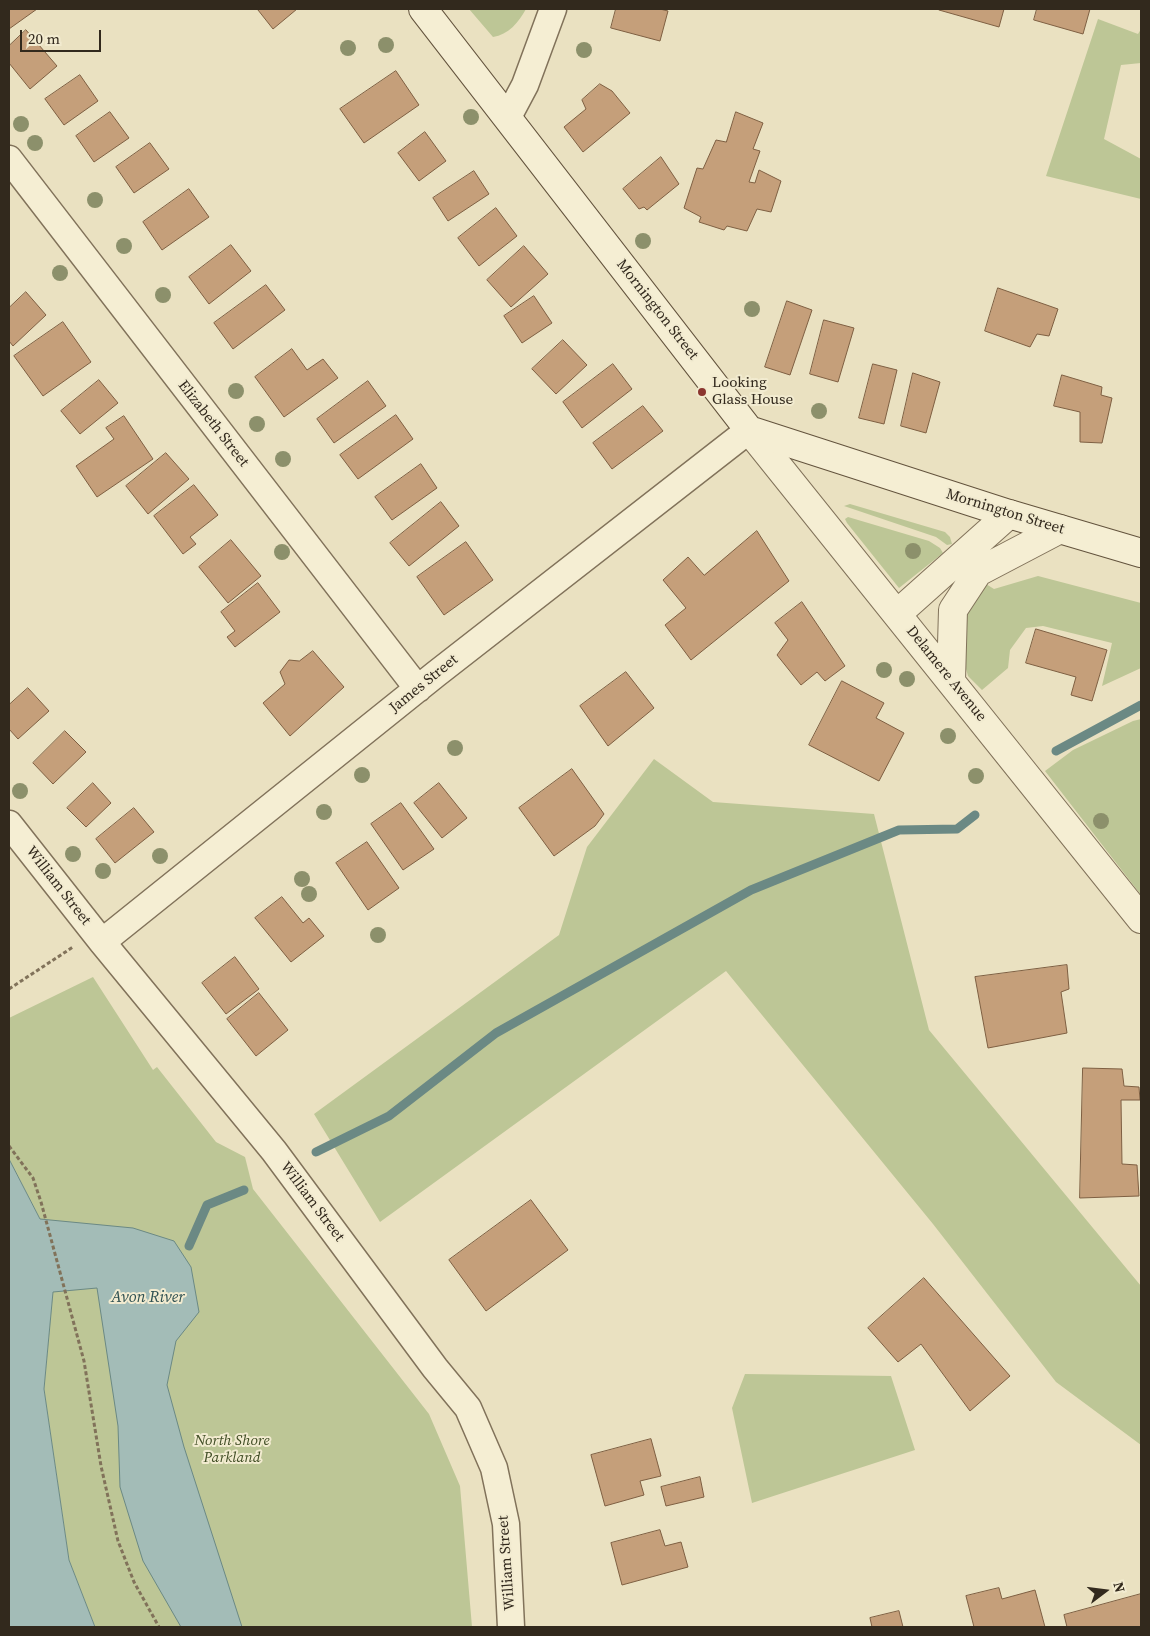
<!DOCTYPE html>
<style>
body{margin:0}
#map{position:relative;width:1150px;height:1636px;overflow:hidden;background:#eae1c1;font-family:"Source Serif 4",serif}
canvas{display:block}
.frame{position:absolute;inset:0;border:10px solid #32291d;pointer-events:none}
.north{position:absolute;left:1080px;top:1566px;width:50px;height:50px;-webkit-text-stroke:4px #f2ebd0;paint-order:stroke;rotate:75deg;font-size:14px;font-weight:700;line-height:20px;text-align:center;color:#32291d}
.north::after{content:'';display:block;margin:auto;width:18px;height:22px;background:#32291d;clip-path:polygon(50% 0,100% 100%,50% 72%,0 100%)}
.scale{position:absolute;left:20px;top:30px;width:81px;height:22px;box-sizing:border-box;border:2px solid #32291d;border-top:0;padding-left:6px;font-size:15px;line-height:18px;white-space:nowrap;color:#32291d;-webkit-text-stroke:4px #f2ebd0;paint-order:stroke}
</style>
<div id="map">
<canvas width="1150" height="1636"></canvas>
<div class="frame"></div>
<div class="north">N</div>
<div class="scale">20 m</div>
</div>
<script>
const g = document.querySelector('canvas').getContext('2d');
g.lineJoin = 'round';
function paint(path, color) { g.fillStyle = color; g.fill(path, 'evenodd'); }
function trace(path, color, width, dash) { g.strokeStyle = color; g.lineWidth = width; g.lineCap = dash ? 'butt' : 'round'; g.setLineDash(dash || []); g.stroke(path); }
function label(font, color, halo, rows, align = 'center') {
  g.font = font + ' "Source Serif 4",serif'; g.lineWidth = 4; g.setLineDash([]); g.textBaseline = 'middle'; g.strokeStyle = halo; g.fillStyle = color; for (const [text, x, y, turn = 0] of rows) {
    g.save(); g.translate(x, y); g.rotate((+turn || 0) * Math.PI / 180); g.textAlign = isNaN(turn) ? turn : align; if (halo) g.strokeText(text, 0, 0); g.fillText(text, 0, 0); g.restore();
  }
}
paint(new Path2D(`
 M469,9H526C519,22 508,35 493,37Z
 M1098,19L1138,34L1141,29V63L1121,65L1104,139L1141,159V199L1046,176Z
 M850,504L945,532L950,537L952,544L947,545L936,537L844,506Z
 M848,517L929,541L940,548L943,553L899,588L847,523L845,519Z
 M1038,576L1141,603V668L1102,686L1112,643L1043,626L1026,628L1010,650L1008,668L982,690L968,676L962,655L965,612L986,584L994,589Z
 M1141,719V895L1045,771L1073,750L1133,721Z
 M654,759L713,802L874,814L929,1030L1141,1286V1445L1056,1382L933,1224L726,971L380,1222L314,1114L559,935L587,847Z
 M93,977L153,1070L157,1067L216,1142L245,1157L253,1189L429,1414L460,1486L472,1627H95L69,1560L44,1389L53,1288L40,1219L9,1159V1018Z
 M745,1374L891,1376L915,1450L752,1503L732,1408Z`), '#bdc696');
const water = new Path2D(`
 M9,1159L40,1219L133,1228L174,1241L191,1267L199,1312L176,1341L167,1385L184,1447L242,1627H181L143,1561L120,1487L118,1426L97,1288L53,1292L44,1389L69,1560L95,1627H9Z`);
paint(water, '#a3bcb7');
trace(water, '#6b8984', 1);
trace(new Path2D(`
 M1056,751L1141,705
 M316,1152L389,1116L496,1033L751,890L899,830L957,829L975,815
 M189,1246L207,1205L244,1190`), '#6b8984', 9);
const building = new Path2D(`
 M9,9H37L9,29Z
 M260,9H297L273,29L258,10Z
 M616,9H660L668,11L660,41L611,28Z
 M939,9H1004L999,27L939,10Z
 M1037,9H1090L1083,34L1034,20Z
 M26,30L57,66L30,89L9,63V46Z
 M396,71L419,105L364,143L340,109Z
 M80,75L98,101L64,125L45,99Z
 M600,84L612,91L630,113L583,152L564,127L586,109L582,100Z
 M110,112L129,138L94,162L76,136Z
 M736,112L763,123L753,149L760,151L749,182L755,183L759,170L781,181L771,212L757,209L747,231L727,226L724,230L699,222L701,217L684,208L697,168L703,169L716,140L726,142Z
 M425,132L446,161L419,181L398,153Z
 M150,143L169,169L134,193L116,167Z
 M661,157L679,184L647,210L644,207L639,209L623,189Z
 M474,171L489,194L448,221L433,198Z
 M189,189L209,217L162,250L143,222Z
 M496,208L517,236L479,266L458,238Z
 M231,245L251,271L209,304L189,277Z
 M524,246L548,274L511,307L487,280Z
 M266,285L285,310L233,349L214,323Z
 M998,288L1058,309L1049,336L1037,334L1030,347L985,331Z
 M26,292L46,315L13,346L9,341V308Z
 M534,296L552,323L522,343L504,316Z
 M787,301L812,310L790,375L765,367Z
 M824,320L854,328L838,382L810,374Z
 M63,322L91,362L43,396L14,356Z
 M563,340L587,365L556,394L532,369Z
 M292,349L307,370L323,359L338,378L284,417L255,377Z
 M613,364L632,389L582,428L563,402Z
 M873,364L897,370L884,424L859,418Z
 M913,373L940,382L926,433L901,426Z
 M1062,375L1102,387L1101,395L1112,398L1102,443L1080,442V412L1054,406Z
 M99,380L118,403L80,434L61,411Z
 M368,381L386,406L334,443L317,419Z
 M643,406L663,431L612,469L593,443Z
 M396,415L413,439L358,479L340,455Z
 M124,416L153,459L97,497L76,466L114,439L106,428Z
 M166,453L189,479L148,514L126,486Z
 M421,464L437,488L392,520L375,497Z
 M194,485L218,515L190,537L196,544L183,554L154,516Z
 M441,502L459,526L409,566L390,543Z
 M757,531L789,581L691,660L665,625L686,608L663,580L688,557L704,575Z
 M231,540L261,576L228,603L199,567Z
 M466,542L493,580L444,615L417,577Z
 M258,583L280,612L235,647L227,637L235,631L221,612Z
 M802,602L845,666L825,681L817,672L801,685L777,655L788,640L775,623Z
 M1036,629L1107,650L1092,701L1071,695L1076,677L1026,663Z
 M313,651L344,687L290,736L263,703L285,684L280,672L289,660L299,661Z
 M626,672L654,708L608,746L580,706Z
 M842,681L884,703L876,718L904,733L879,781L809,745Z
 M28,688L49,711L18,739L9,729V705Z
 M65,731L86,752L53,784L33,763Z
 M572,769L604,814L595,826L554,856L519,808Z
 M93,783L111,803L86,827L67,808Z
 M439,783L467,818L442,838L414,803Z
 M401,803L434,849L403,870L371,824Z
 M134,808L154,832L115,863L96,839Z
 M367,842L399,888L368,910L336,863Z
 M282,897L303,923L309,918L324,936L291,962L255,918Z
 M235,957L259,989L226,1014L202,983Z
 M1067,965L1069,989L1061,992L1067,1033L988,1048L975,977Z
 M259,993L288,1030L256,1056L227,1019Z
 M1083,1068L1122,1069L1124,1086L1139,1087L1140,1100H1121L1122,1164L1137,1165L1139,1196L1080,1198Z
 M531,1200L568,1250L486,1311L449,1260Z
 M924,1278L1010,1376L970,1411L921,1344L898,1362L868,1328Z
 M651,1439L661,1476L640,1481L644,1495L605,1506L591,1455Z
 M700,1477L704,1497L666,1506L661,1487Z
 M660,1530L665,1546L681,1542L688,1567L622,1585L611,1543Z
 M999,1588L1002,1599L1035,1590L1045,1627H974L966,1596Z
 M1141,1594V1627H1067L1064,1615Z
 M899,1611L903,1627H872L870,1618Z`);
paint(building, '#c59f7a');
trace(building, '#7e5f42', 1);
const minor = new Path2D(`
 M508,117L525,85L553,9
 M9,159L418,689
 M9,824L102,942L274,1151L435,1368L468,1408L494,1468L506,1524L511,1627
 M102,942L436,674L749,430`);
const tertiary = new Path2D(`
 M749,430L1141,919
 M897,614L1009,514
 M951,680L953,610L978,572L1060,529`);
const secondary = new Path2D(`
 M423,9L749,430L1009,514L1141,553`);
trace(minor, '#81725a', 29);
trace(tertiary, '#81725a', 30);
trace(secondary, '#63533d', 30);
trace(new Path2D(`
 M9,989L73,947
 M9,1146L33,1178L41,1202L84,1361L101,1466L118,1541L134,1582L159,1627`), '#81725a', 3, [4, 2.5]);
trace(minor, '#f5eed3', 26);
trace(tertiary, '#f5eed3', 28);
trace(secondary, '#f5eed3', 28);
g.fillStyle = '#8c906b';
for (const [x, y] of [
 [386,45],
 [348,48],
 [584,50],
 [471,117],
 [21,124],
 [35,143],
 [95,200],
 [643,241],
 [124,246],
 [60,273],
 [163,295],
 [752,309],
 [236,391],
 [819,411],
 [257,424],
 [283,459],
 [913,551],
 [282,552],
 [884,670],
 [907,679],
 [948,736],
 [455,748],
 [362,775],
 [976,776],
 [20,791],
 [324,812],
 [1101,821],
 [73,854],
 [160,856],
 [103,871],
 [302,879],
 [309,894],
 [378,935]
]) { g.beginPath(); g.arc(x, y, 8, 0, 2 * Math.PI); g.fill(); }
for (const [x, y, r, color] of [
 [702,392,5,"#8b362f"]
]) { const dot = new Path2D(); dot.arc(x, y, r, 0, 2 * Math.PI); g.fillStyle = color; g.fill(dot); trace(dot, '#f2ebd0', 2); }
label('15px', '#32291d', '#f2ebd0', [
 ["Mornington Street",657,310,52],
 ["Elizabeth Street",213,424,52],
 ["Mornington Street",1005,512,17],
 ["Delamere Avenue",946,674,51],
 ["James Street",424,684,-39],
 ["William Street",58,886,52],
 ["William Street",312,1202,53],
 ["William Street",507,1563,-94]
]);
label('15px', '#32291d', '#f2ebd0', [
 ["Looking",712,383],
 ["Glass House",712,400]
], 'left');
label('italic 15px', '#404d25', '#f2ebd0', [
 ["North Shore",232,1441],
 ["Parkland",232,1458]
]);
label('italic 16px', '#2e5051', '#f2ebd0', [
 ["Avon River",148,1298]
]);
</script>
